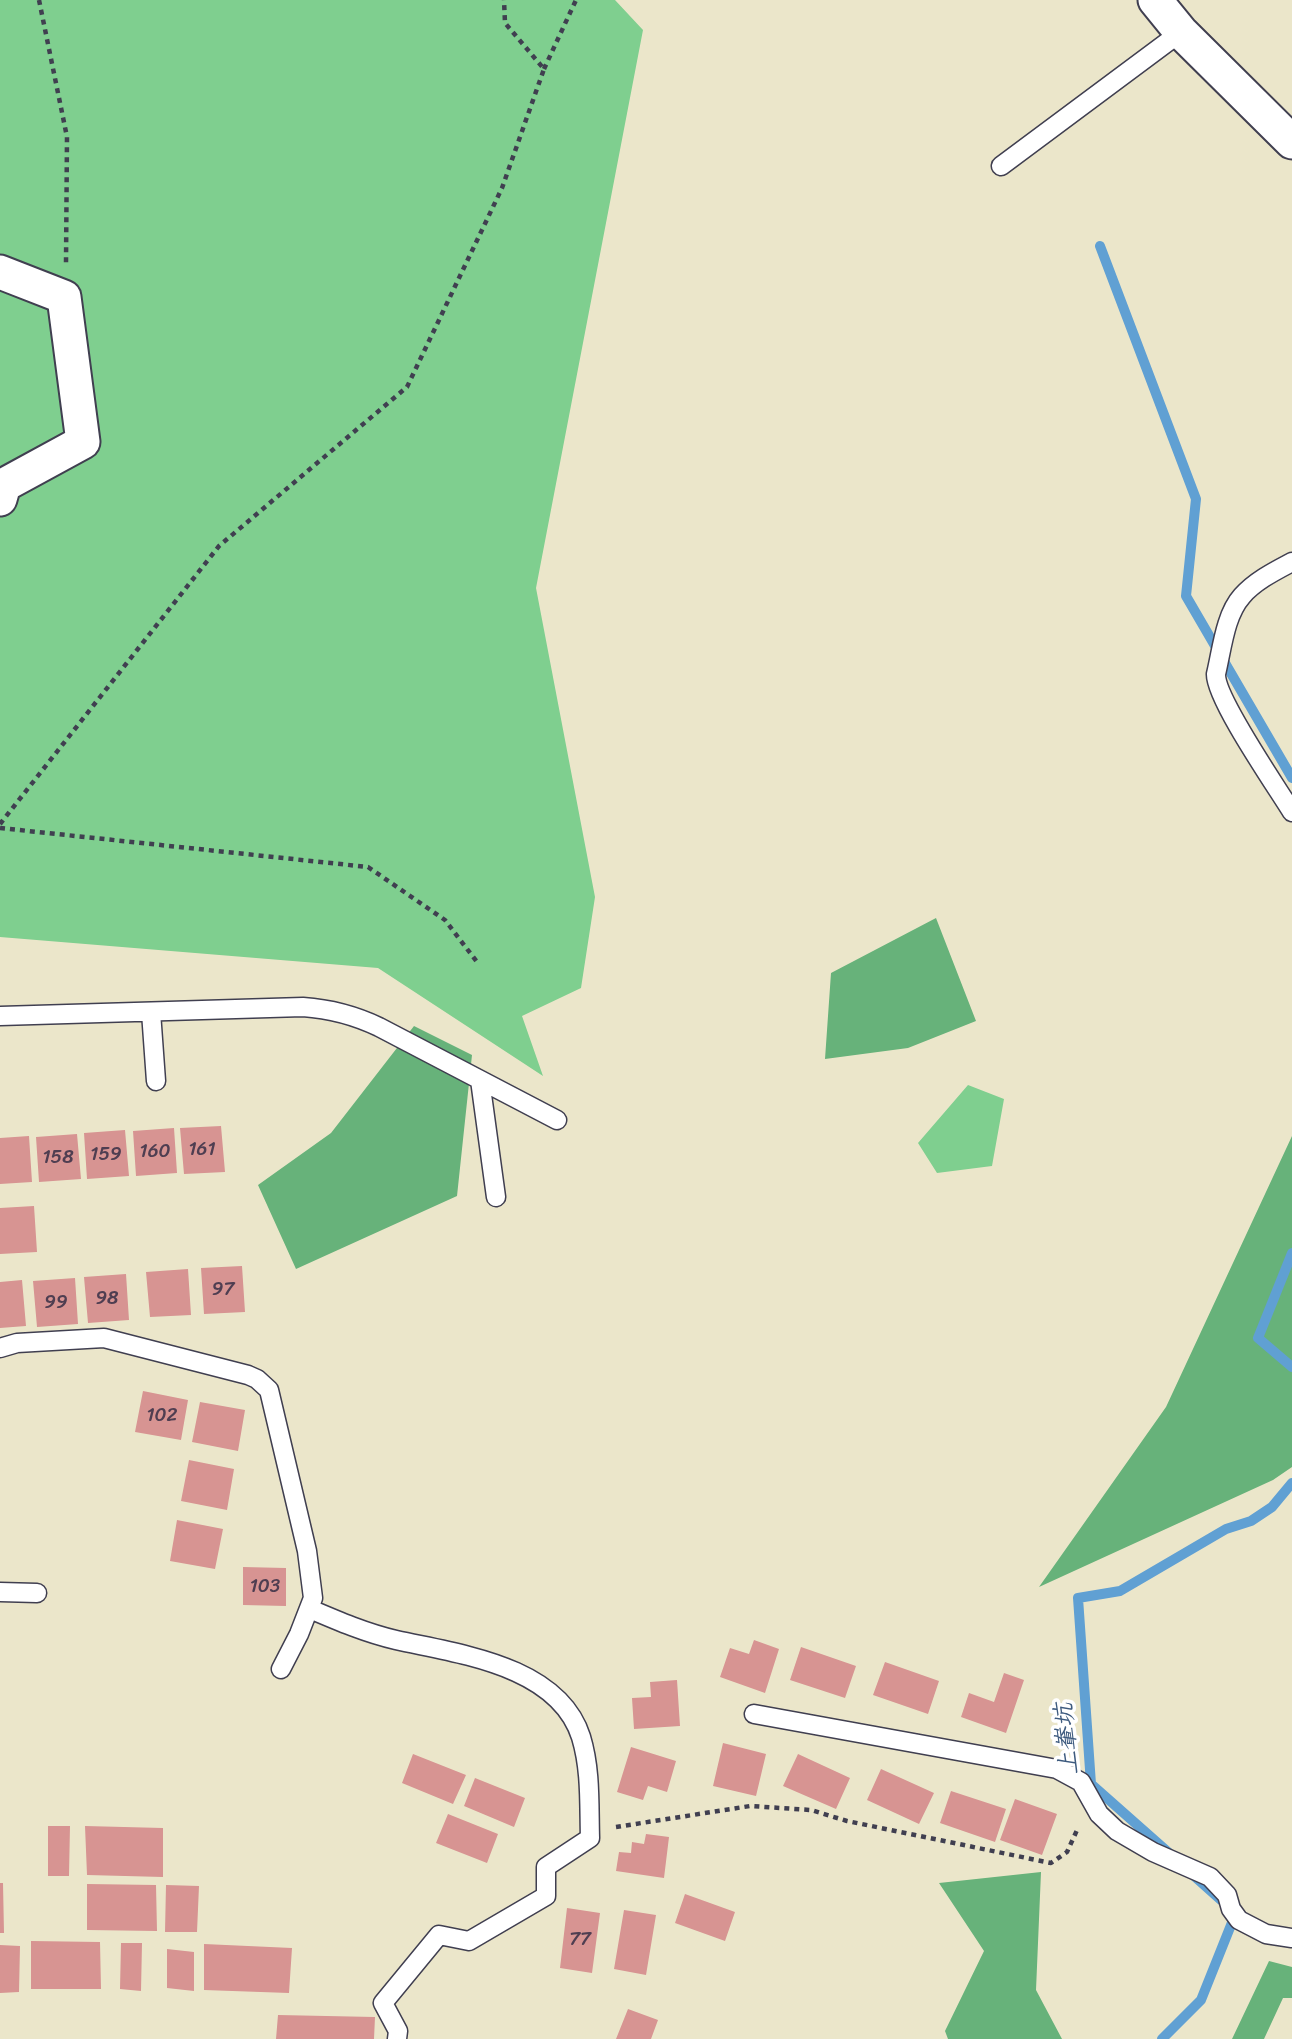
<!DOCTYPE html>
<meta charset="utf-8">
<style>
body{margin:0}
canvas{display:block;background:#ebe6ca}
</style>
<canvas width="1292" height="2039"></canvas>
<script>
const g = document.querySelector('canvas').getContext('2d');
g.lineJoin = 'round';
function paint(path, color) { g.fillStyle = color; g.fill(path, 'evenodd'); }
function trace(path, color, width, dash) { g.strokeStyle = color; g.lineWidth = width; g.lineCap = dash ? 'butt' : 'round'; g.setLineDash(dash || []); g.stroke(path); }
function label(font, color, halo, rows, align = 'center') {
  g.font = font + ' Sriracha,"LXGW WenKai TC",sans-serif'; g.lineWidth = 7; g.setLineDash([]); g.textBaseline = 'middle'; g.strokeStyle = halo; g.fillStyle = color; for (const [text, x, y, turn = 0] of rows) {
    g.save(); g.translate(x, y); g.rotate((+turn || 0) * Math.PI / 180); g.textAlign = isNaN(turn) ? turn : align; if (halo) g.strokeText(text, 0, 0); g.fillText(text, 0, 0); g.restore();
  }
}
paint(new Path2D(`
 M0,0H615L643,30L536,588L595,897L581,988L522,1016L543,1076L378,968L0,937Z
 M968,1085L1004,1099L992,1166L937,1173L918,1143Z`), '#7fcf8f');
paint(new Path2D(`
 M936,918L976,1021L908,1048L825,1059L831,973Z
 M414,1026L472,1055L457,1196L296,1269L258,1185L331,1133Z
 M1292,1136V1467L1273,1480L1039,1587L1166,1407Z
 M1041,1872L1036,1990L1062,2039H948L945,2031L984,1951L939,1883Z
 M1269,1961L1292,1967V1998H1283L1264,2039H1232Z`), '#67b27a');
trace(new Path2D(`
 M1100,246L1196,499L1186,596L1292,778
 M1292,1253L1258,1338L1292,1367
 M1169,1853L1091,1784L1078,1598L1120,1591L1226,1529L1251,1521L1272,1507L1292,1483
 M1193,1875L1221,1900
 M1162,2039L1201,2000L1235,1915L1234,1913`), '#60a0d3', 10);
paint(new Path2D(`
 M221,1126L225,1172L184,1174L180,1128Z
 M174,1128L177,1173L136,1176L133,1131Z
 M125,1130L129,1176L87,1179L84,1133Z
 M77,1134L81,1179L39,1182L36,1137Z
 M29,1136L32,1182L0,1184V1138Z
 M34,1206L37,1252L0,1254V1208Z
 M242,1266L245,1312L204,1314L201,1268Z
 M188,1269L191,1315L150,1317L146,1272Z
 M126,1274L129,1320L88,1323L84,1277Z
 M75,1278L78,1324L37,1327L33,1281Z
 M22,1280L26,1326L0,1328V1282Z
 M143,1391L188,1400L181,1440L135,1432Z
 M200,1402L245,1410L238,1451L192,1442Z
 M189,1460L234,1469L227,1510L181,1501Z
 M177,1520L223,1529L215,1569L170,1561Z
 M243,1567L286,1568V1606L243,1605Z
 M754,1640L779,1649L765,1693L720,1677L730,1648L749,1654Z
 M801,1647L856,1666L845,1698L790,1680Z
 M885,1662L939,1681L928,1714L873,1695Z
 M1004,1673L1024,1680L1006,1733L961,1717L969,1693L994,1702Z
 M677,1680L680,1726L634,1729L632,1698L651,1697L650,1682Z
 M723,1743L766,1754L756,1796L713,1786Z
 M631,1747L676,1761L667,1792L648,1786L643,1800L617,1792Z
 M413,1754L466,1775L453,1804L402,1783Z
 M798,1754L850,1778L836,1809L783,1786Z
 M881,1769L934,1793L919,1824L867,1800Z
 M475,1778L525,1798L514,1827L464,1806Z
 M951,1791L1006,1809L995,1842L940,1823Z
 M1015,1799L1057,1814L1042,1855L1000,1840Z
 M448,1814L498,1834L487,1863L436,1843Z
 M48,1826H70L69,1876H48Z
 M85,1826L163,1828V1877L87,1875Z
 M646,1834L669,1837L664,1878L616,1871L619,1852L631,1853L632,1842L644,1844Z
 M0,1883H3L4,1933H0Z
 M87,1884L156,1885L157,1931L87,1930Z
 M166,1885L199,1886L197,1932H165Z
 M685,1894L735,1912L725,1941L675,1923Z
 M567,1908L600,1913L592,1973L560,1968Z
 M624,1910L656,1915L646,1975L614,1969Z
 M31,1941L100,1942L101,1989H31Z
 M121,1943H142L141,1991L120,1989Z
 M204,1944L292,1948L289,1993L204,1990Z
 M0,1945L20,1946L19,1992L0,1993Z
 M167,1949L194,1952V1991L167,1988Z
 M628,2009L658,2020L651,2039H616Z
 M278,2015L375,2017L374,2039H276Z`), '#d79492');
const service = new Path2D(`
 M1001,166L1181,32
 M1292,562C1275,571 1255,581 1242,596C1225,615 1222,649 1216,674C1215,698 1276,786 1292,812
 M151,1012L156,1081
 M0,1016L303,1007C331,1009 354,1015 379,1027L557,1120
 M480,1080L496,1197
 M0,1348L17,1343L104,1338L248,1375L257,1379L269,1390L307,1551L313,1598L299,1634L281,1669
 M0,1592L37,1593
 M310,1609C338,1621 366,1633 396,1640C458,1654 558,1665 581,1737C591,1770 589,1804 590,1838L546,1867V1896L469,1941L439,1935L383,2003L398,2031L397,2039
 M754,1714L1057,1769L1081,1782L1099,1814L1117,1831L1153,1852L1210,1877L1227,1895L1231,1909L1239,1920L1266,1934L1292,1938`);
const minor = new Path2D(`
 M1155,0L1181,32L1292,142
 M0,272L64,297L83,442L4,485L0,499`);
trace(service, '#403f50', 21);
trace(minor, '#403f50', 37);
trace(new Path2D(`
 M39,0L67,137L66,263
 M544,69L576,0
 M0,824L219,546L407,387L502,188L544,69L505,23L504,0
 M0,828L368,867L445,920L477,962
 M616,1827L750,1806L811,1810L847,1821L1051,1863L1067,1852L1078,1828`), '#403f50', 4.5, [5, 5]);
trace(service, '#fff', 18);
trace(minor, '#fff', 33);
label('19px', '#4f3e51', null, [
 ["161",202,1150],
 ["160",155,1152],
 ["159",106,1155],
 ["158",58,1158],
 ["97",223,1290],
 ["98",107,1299],
 ["99",56,1303],
 ["102",162,1416],
 ["103",265,1587],
 ["77",580,1940]
]);
label('italic 24px', '#3e5b7f', '#fff', [
 ["上輋坑",1068,1739,-95]
]);
</script>
